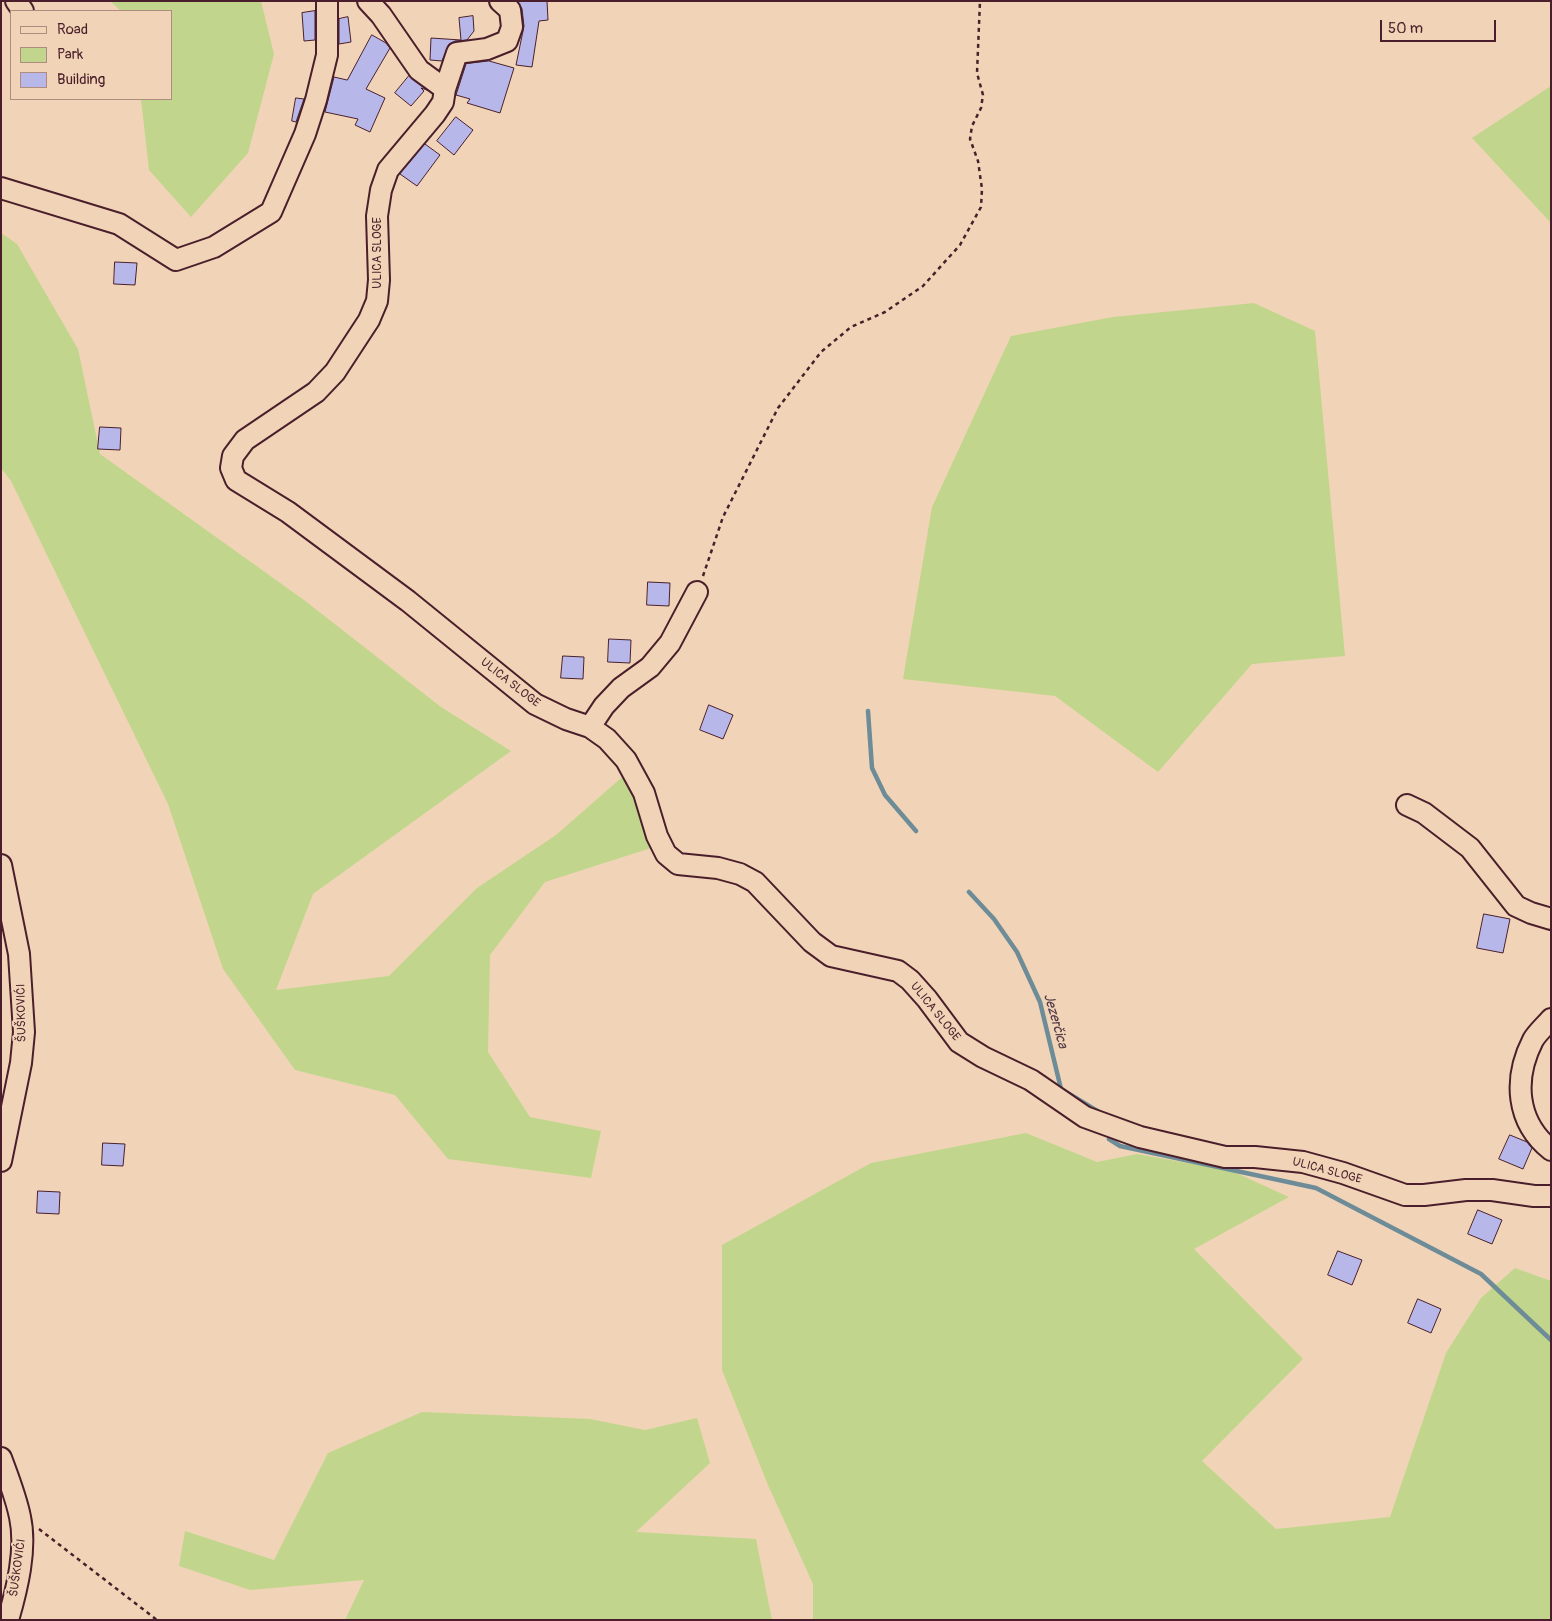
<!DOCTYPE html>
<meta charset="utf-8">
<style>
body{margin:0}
#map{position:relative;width:1552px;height:1621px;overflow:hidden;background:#f1d4b7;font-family:Pangolin,sans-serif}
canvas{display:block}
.frame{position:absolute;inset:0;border:2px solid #4a1f2b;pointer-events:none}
.legend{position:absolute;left:10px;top:10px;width:162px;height:90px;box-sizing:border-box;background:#f1d4b7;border:1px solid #ae8c7f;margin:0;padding:6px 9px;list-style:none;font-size:15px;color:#4a1f2b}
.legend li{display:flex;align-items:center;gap:10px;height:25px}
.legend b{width:25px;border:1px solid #ae8c7f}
.scale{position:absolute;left:1380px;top:20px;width:116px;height:22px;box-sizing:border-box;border:2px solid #4a1f2b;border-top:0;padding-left:6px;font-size:15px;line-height:18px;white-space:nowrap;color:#4a1f2b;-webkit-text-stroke:4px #f1d4b7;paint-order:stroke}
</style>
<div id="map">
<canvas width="1552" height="1621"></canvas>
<div class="frame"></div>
<ul class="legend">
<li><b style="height:6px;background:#f1d4b7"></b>Road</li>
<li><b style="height:14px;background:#c1d68c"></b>Park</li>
<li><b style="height:14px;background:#b7b8e9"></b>Building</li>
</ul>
<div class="scale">50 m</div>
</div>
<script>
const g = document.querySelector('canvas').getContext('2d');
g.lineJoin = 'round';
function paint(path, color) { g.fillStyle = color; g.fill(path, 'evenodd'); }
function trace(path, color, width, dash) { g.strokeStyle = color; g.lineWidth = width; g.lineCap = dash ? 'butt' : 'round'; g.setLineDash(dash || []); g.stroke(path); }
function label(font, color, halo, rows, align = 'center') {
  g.font = font + ' Pangolin,sans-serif'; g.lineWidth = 4; g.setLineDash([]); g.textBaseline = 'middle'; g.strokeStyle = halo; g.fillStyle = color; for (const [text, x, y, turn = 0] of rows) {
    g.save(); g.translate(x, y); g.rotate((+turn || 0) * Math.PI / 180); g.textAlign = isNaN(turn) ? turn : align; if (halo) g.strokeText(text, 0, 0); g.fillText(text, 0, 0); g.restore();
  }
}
paint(new Path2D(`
 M110,1H261L274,54L248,153L191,217L149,170L141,99H171V11H121Z
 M1551,86V223L1472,138Z
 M1,233L17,244L78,349L100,454L304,600L441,707L511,751L313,894L276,990L389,976L477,888L556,835L636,765L651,848L545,882L490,955L488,1052L530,1117L601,1131L591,1178L448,1159L395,1095L295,1070L223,969L168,804L11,481L1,468Z
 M1254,303L1315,331L1345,656L1252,664L1158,772L1055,696L903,679L932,507L1011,336L1113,317Z
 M1026,1133L1097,1162L1137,1154L1232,1171L1289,1197L1194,1249L1303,1359L1202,1461L1276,1529L1390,1517L1446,1353L1481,1298L1515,1268L1551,1281V1620H813V1584L768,1485L722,1370V1245L871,1163Z
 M422,1412L590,1419L645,1430L697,1418L710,1463L636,1532L756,1539L772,1620H345L364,1580L250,1590L179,1566L185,1531L274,1560L328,1453Z`), '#c1d68c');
trace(new Path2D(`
 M868,711L872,768L885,795L916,831
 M969,892L994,919L1017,952L1040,1002L1061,1089L1099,1112
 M1109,1139L1120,1146L1316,1188L1481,1274L1551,1340`), '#6d8c98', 4.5);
const building = new Path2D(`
 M518,1H547L548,20L539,21L532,67L516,65L524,26L522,9Z
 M315,11V40L304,41L302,13Z
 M473,16L474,31L467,40L455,41L449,44L442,61L430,60L431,38L461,40L459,18Z
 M348,17L351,42L339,44V19Z
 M372,35L386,43L390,48L366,89L385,98L370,132L355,125L358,119L325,112L334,77L347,80Z
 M489,61L514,68L500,113L467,103L470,99L456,95L466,64Z
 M409,76L427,90L421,88L424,91L411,106L395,93Z
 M296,98L304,99L296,122L292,121Z
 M456,117L473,130L454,155L437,141Z
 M425,144L440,155L417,186L400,174Z
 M115,262L137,263L135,285L114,284Z
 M100,427L121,428L120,450L98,449Z
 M648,582L670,583L669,606L647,605Z
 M609,639L631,640L630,663L608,662Z
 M563,656L584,657L583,679L561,678Z
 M709,705L733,715L723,739L700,730Z
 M1484,914L1510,919L1503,953L1477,948Z
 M1510,1135L1527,1142L1532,1148L1523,1169L1499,1159Z
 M103,1143L125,1144L123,1166L102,1165Z
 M38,1191L60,1192L59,1214L37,1213Z
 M1478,1210L1502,1220L1492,1244L1468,1234Z
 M1338,1251L1362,1260L1352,1285L1328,1275Z
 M1418,1299L1441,1309L1431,1333L1408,1323Z`);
paint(building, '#b7b8e9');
trace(building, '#4a1f2b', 1);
const minor = new Path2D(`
 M16,1L23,11
 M368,1L381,15L419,70L445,89L443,102L435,114L388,170L381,190L377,216L379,280L377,301L369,320L335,372L316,392L245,440L233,456L231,468L236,480L288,512L408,601L535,704L566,719L590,727L607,739L626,760L644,793L657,836L666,854L678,864L718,868L740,874L755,882L812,942L831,956L898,971L910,980L927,999L959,1042L983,1057L1031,1080L1085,1117L1140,1137L1225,1157H1255L1303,1162L1343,1173L1405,1195H1424L1466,1190H1492L1534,1196H1551
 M445,89L457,53L487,49L507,41L512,27L510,10L500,1
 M1,188L119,224L176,260L214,247L271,212L305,134L316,100L327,55V1
 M590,727L604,706L621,688L650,667L670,643L697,592
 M1407,805L1424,813L1470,848L1516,906L1531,913L1551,919
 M1,865L19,954L24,1032L21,1063L1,1161
 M1551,1019C1545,1026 1537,1033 1533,1040C1513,1079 1516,1122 1551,1150
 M1,1458C8,1477 16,1497 20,1517C27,1549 17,1589 8,1620`);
trace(minor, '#4a1f2b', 24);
trace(new Path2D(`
 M703,576L723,517L778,408L821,352L851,327L885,312L923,286L960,245L981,207L982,189L978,161L970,139L972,126L981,108L983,95L977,73L980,1
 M39,1529L157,1620`), '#4a1f2b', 2.5, [4, 4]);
trace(minor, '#f1d4b7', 20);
label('12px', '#4a1f2b', '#f1d4b7', [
 ["ULICA SLOGE",378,253,-90],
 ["ULICA SLOGE",510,683,38],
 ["ULICA SLOGE",935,1012,51],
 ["ŠUŠKOVIĆI",22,1013,-91],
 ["ULICA SLOGE",1327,1171,15],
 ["ŠUŠKOVIĆI",18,1568,-82]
]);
label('italic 14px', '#533a46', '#f1d4b7', [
 ["Jezerčica",1055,1021,74]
]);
</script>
